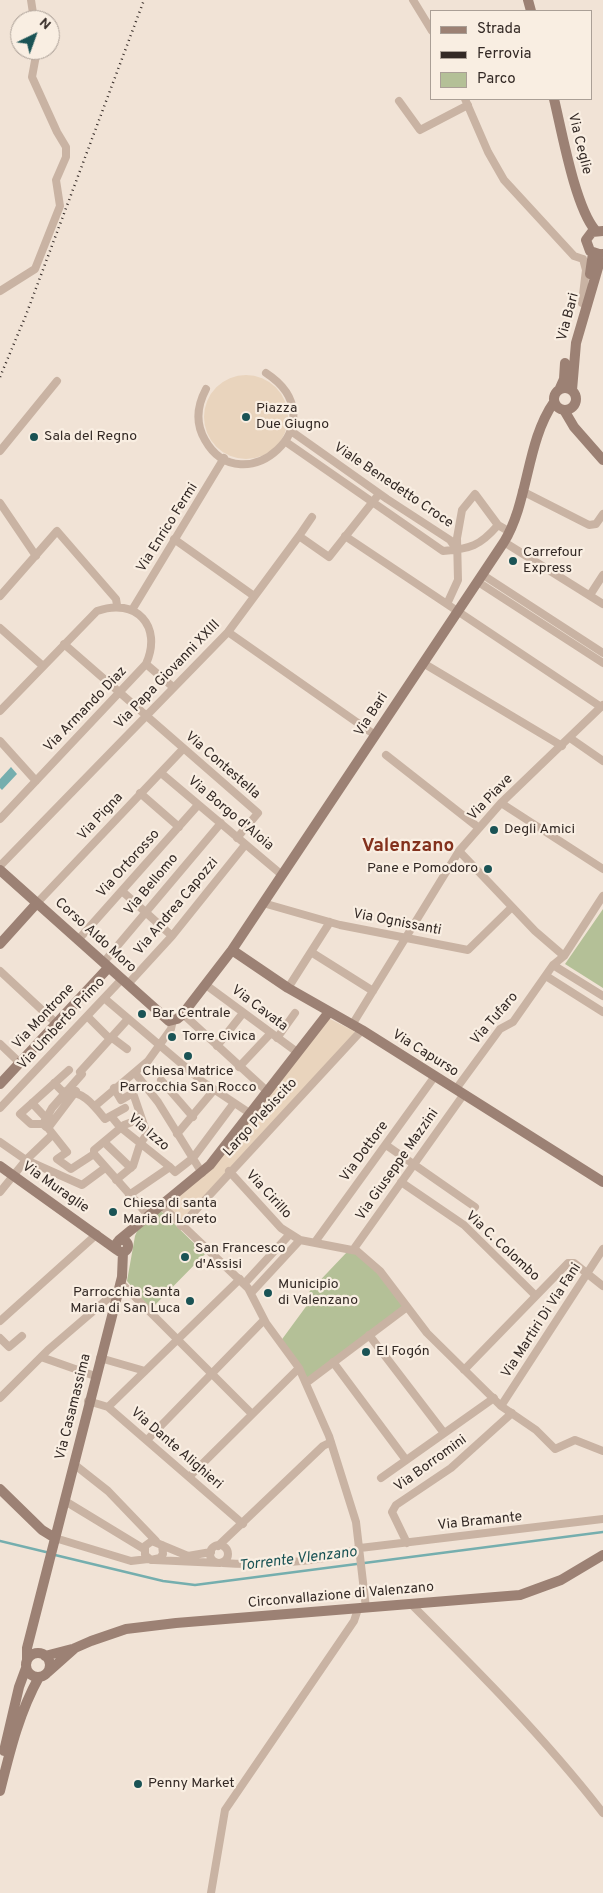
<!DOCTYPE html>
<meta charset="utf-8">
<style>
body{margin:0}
#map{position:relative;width:603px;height:1893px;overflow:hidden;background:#f1e3d6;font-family:Overpass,sans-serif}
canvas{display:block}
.legend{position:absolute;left:430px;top:10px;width:162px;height:90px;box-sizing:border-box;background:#f9eee2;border:1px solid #aa9f96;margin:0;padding:6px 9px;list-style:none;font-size:15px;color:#332925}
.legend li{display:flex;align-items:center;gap:10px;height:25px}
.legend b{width:25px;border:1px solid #aa9f96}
.north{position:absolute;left:10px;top:10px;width:50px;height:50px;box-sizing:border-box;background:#f9eee2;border:1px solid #aa9f96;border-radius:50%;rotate:42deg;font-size:14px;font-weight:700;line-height:20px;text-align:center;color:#332925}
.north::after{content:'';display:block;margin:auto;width:18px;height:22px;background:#1a5355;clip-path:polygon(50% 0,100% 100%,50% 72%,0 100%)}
</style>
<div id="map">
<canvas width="603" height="1893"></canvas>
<ul class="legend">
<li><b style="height:6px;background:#9c8174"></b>Strada</li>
<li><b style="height:6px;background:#332925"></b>Ferrovia</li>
<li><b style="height:14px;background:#b4c097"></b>Parco</li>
</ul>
<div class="north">N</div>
</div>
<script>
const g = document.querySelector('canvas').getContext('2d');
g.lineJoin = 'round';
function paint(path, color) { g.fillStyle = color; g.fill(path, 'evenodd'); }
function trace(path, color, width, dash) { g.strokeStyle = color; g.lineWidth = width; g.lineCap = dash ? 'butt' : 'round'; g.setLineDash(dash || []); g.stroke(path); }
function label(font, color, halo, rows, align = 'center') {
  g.font = font + ' Overpass,sans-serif'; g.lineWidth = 4.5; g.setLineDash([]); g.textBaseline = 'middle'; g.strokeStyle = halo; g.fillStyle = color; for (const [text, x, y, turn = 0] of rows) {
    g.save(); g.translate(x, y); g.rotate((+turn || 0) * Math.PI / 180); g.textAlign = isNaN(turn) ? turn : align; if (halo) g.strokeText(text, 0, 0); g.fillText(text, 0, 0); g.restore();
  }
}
paint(new Path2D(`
 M603,909V988L565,964Z
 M161,1211L205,1254L151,1309L127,1281L135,1236L140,1224Z
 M357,1251L380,1271L407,1307L306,1383L280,1342L313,1297L309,1292L347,1252Z`), '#b4c097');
paint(new Path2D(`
 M204 417a42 42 0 1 1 84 0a42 42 0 1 1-84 0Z
 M328,1018L354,1031L355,1035L181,1220L166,1204L213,1168Z`), '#e9d4bd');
paint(new Path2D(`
 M11,767L17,774L2,790L0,788V779Z`), '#75aeae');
trace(new Path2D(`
 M0,1541L50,1553
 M55,1555L163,1581L195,1585L603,1532`), '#75aeae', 2.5);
trace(new Path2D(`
 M31,0L34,20
 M413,0L432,31
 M465,99L488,152L504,180L574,256L583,259
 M399,101L420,130L468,105
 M0,291L35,269L60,206L56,180L66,157V147L57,132L32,77L37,50
 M582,303L586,270L583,259
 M206,389C197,406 195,423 205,440C242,506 341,422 266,373
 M291,431L387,499L450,540L457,550
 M286,442L443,551C470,549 480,546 498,525L510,532
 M0,451L57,381
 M522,491L589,525L596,524L603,514
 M0,503L36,556
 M299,536L312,517
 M345,536L601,707
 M174,539L254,596
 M504,542L603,604
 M483,575L603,653
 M478,582L603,663
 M590,595L603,575
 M0,596L57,531L116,599L117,605
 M447,604L458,580L457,538L462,510L475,494L498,525
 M132,610L224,458
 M0,628L43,666
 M228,632L375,735
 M64,644L258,813L237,838
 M423,663L562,746
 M146,664L173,687
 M0,711L97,611C136,597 163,626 146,664L0,819
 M570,738L603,761
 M0,741L36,781
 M386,755L479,828
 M161,773L282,875
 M140,793L179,827
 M501,803L603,869
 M459,851L535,931L564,956
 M0,866L228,632L299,536L329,557L379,494
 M122,891L172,936
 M37,903L183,749
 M263,903L340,925L468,950L512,907
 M78,940L198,805
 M311,952L373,991
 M103,963L221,823
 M553,965L603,996
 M0,971L56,1023
 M546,976L603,1012
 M128,984L172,936L245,845
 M206,985L297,1052
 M288,988L330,922
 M104,998L203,1082L251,1114
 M183,1014L268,1092
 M87,1016L110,1039
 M352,1025L459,851L501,803L603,705
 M111,1037L127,1049
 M277,1038L295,1013
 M0,1044L20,1063
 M217,1046L243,1013
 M239,1067L271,1033
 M135,1073L158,1102L202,1173
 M161,1080L193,1117
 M54,1083L62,1091C83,1091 92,1103 105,1119L125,1108
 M114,1088L121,1100L133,1093L147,1134L140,1144L133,1166L116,1180
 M456,1089L500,1029L513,1022L553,965L564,956L603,896
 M76,1091L48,1128L67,1152L57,1159L71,1169L94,1154
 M32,1103L46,1118
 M95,1106L148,1061L171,1029L173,1020
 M0,1108L122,979
 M111,1116L120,1127L170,1167
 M43,1124L52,1108L82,1074L80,1072L128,1019
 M46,1127L43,1124H31L20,1114L69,1070
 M177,1134L214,1090
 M0,1142L26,1160L82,1185L105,1168
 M104,1142L131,1168
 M386,1145L475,1207
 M94,1154L148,1215
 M94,1154V1150L124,1125L140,1119
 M229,1171L281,1228L300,1240L357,1251L380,1271L427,1333L501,1406L536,1430L555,1449L575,1440L603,1451
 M401,1182L464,1225L536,1296
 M0,1192L26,1160L52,1135
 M129,1195L170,1167L175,1172L193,1158L234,1103
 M161,1205L248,1288L266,1323L299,1368L329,1436L356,1522L366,1608
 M181,1226L362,1030
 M315,1242L435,1076
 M353,1250L464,1094
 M120,1282L251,1413
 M244,1284L290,1234
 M251,1293L300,1240
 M0,1321L97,1234
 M369,1335L444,1433
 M0,1338L9,1347L22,1336
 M41,1357L95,1376
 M100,1358L145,1371
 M333,1362L406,1460
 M464,1370L568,1263H574L603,1286
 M306,1383L407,1307
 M0,1398L48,1350L119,1289
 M88,1401L108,1407L243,1524
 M501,1406L603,1249
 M108,1407L240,1279
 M147,1440L264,1320
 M75,1465L108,1491L156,1541
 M190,1476L299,1368
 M381,1478L494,1398
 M65,1501L144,1549
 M55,1538L131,1561L148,1559
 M407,1543L392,1512L396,1505L451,1468L512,1413
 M162,1545L163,1554L160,1558L151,1560L145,1555V1546L152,1541L188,1556L211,1552
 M210 1554a9 9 0 1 1 18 0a9 9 0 1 1-18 0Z
 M218,1546L323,1446L331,1442
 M154,1560L220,1563
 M223,1563C258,1566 328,1562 360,1548L603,1519
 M411,1604C478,1671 545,1738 603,1813
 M211,1893L225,1810L354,1621L358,1609`), '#c9b3a3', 8);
trace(new Path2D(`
 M528,0L531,11
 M554,99C562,132 575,206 595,230
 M599,254L590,251L586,240L592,232L603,231
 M590,274L593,253
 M554 399a11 11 0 1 1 22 0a11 11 0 1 1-22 0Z
 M560,388L564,379L565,363
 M572,390L576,343L602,254
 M564,410L574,427L603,460
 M0,870L169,1021L177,1019L182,1015L232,950L504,542C529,501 526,442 554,402
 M0,944L37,903
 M232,950L288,988L362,1030L603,1182
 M0,1084L108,968
 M0,1166L117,1250
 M116 1246a6 6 0 1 1 12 0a6 6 0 1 1-12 0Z
 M119,1240L210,1165L329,1012
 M0,1489L42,1530L55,1538
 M26 1665a12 12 0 1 1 24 0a12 12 0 1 1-24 0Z
 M45,1656L72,1649
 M27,1659V1648L38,1605L122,1277L123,1252
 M48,1672L75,1648L91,1641L126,1629L176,1623L520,1595L561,1580L603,1555
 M4,1751L19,1687L26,1668
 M0,1791C10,1751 19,1713 39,1677`), '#9c8174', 10);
trace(new Path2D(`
 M0,377L26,315L144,0`), '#332925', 2.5, [1, 4]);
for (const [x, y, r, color] of [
 [246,417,5,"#1a5355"],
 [34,437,5,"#1a5355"],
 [513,561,5,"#1a5355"],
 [494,830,5,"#1a5355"],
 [488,869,5,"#1a5355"],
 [142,1014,5,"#1a5355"],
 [172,1037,5,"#1a5355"],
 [188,1056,5,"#1a5355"],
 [113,1212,5,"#1a5355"],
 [185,1257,5,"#1a5355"],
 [268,1293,5,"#1a5355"],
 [190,1301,5,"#1a5355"],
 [366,1352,5,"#1a5355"],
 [138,1784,5,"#1a5355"]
]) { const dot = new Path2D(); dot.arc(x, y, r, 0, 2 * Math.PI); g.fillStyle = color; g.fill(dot); trace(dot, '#f9eee2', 2); }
label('14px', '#332925', '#f9eee2', [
 ["Via Ceglie",579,144,76],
 ["Via Bari",569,317,-75],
 ["Viale Benedetto Croce",393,486,34],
 ["Via Enrico Fermi",168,528,-58],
 ["Via Papa Giovanni XXIII",168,675,-46],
 ["Via Armando Diaz",86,710,-46],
 ["Via Bari",372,715,-57],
 ["Via Contestella",222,766,41],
 ["Via Piave",491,798,-46],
 ["Via Borgo d'Aloia",230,814,40],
 ["Via Pigna",101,817,-47],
 ["Via Ortorosso",129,864,-48],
 ["Via Bellomo",152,885,-50],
 ["Via Andrea Capozzi",177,907,-50],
 ["Via Ognissanti",397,923,11],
 ["Corso Aldo Moro",95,936,42],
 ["Via Cavata",259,1009,37],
 ["Via Montrone",44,1017,-47],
 ["Via Tufaro",495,1019,-49],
 ["Via Umberto Primo",62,1024,-47],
 ["Via Capurso",425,1054,32],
 ["Largo Plebiscito",261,1118,-47],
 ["Via Izzo",148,1133,40],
 ["Via Dottore",365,1152,-54],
 ["Via Giuseppe Mazzini",398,1165,-55],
 ["Via Muraglie",55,1188,35],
 ["Via Cirillo",268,1195,47],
 ["Via C. Colombo",502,1247,43],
 ["Via Martiri Di Via Fani",542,1321,-57],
 ["Via Casamassima",74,1407,-76],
 ["Via Dante Alighieri",176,1449,41],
 ["Via Borromini",431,1464,-36],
 ["Via Bramante",480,1522,-6],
 ["Circonvallazione di Valenzano",341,1596,-5]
]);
label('14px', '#332925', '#f9eee2', [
 ["Piazza",256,409],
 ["Due Giugno",256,425],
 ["Sala del Regno",44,437],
 ["Carrefour",523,553],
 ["Express",523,569],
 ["Degli Amici",504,830],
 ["Pane e Pomodoro",478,869,"right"],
 ["Bar Centrale",152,1014],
 ["Torre Civica",182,1037],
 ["Chiesa Matrice",188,1072,"center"],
 ["Parrocchia San Rocco",188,1088,"center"],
 ["Chiesa di santa",123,1204],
 ["Maria di Loreto",123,1220],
 ["San Francesco",195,1249],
 ["d'Assisi",195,1265],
 ["Municipio",278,1285],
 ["di Valenzano",278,1301],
 ["Parrocchia Santa",180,1293,"right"],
 ["Maria di San Luca",180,1309,"right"],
 ["El Fogón",376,1352],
 ["Penny Market",148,1784]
], 'left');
label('italic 15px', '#1a5355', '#f9eee2', [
 ["Torrente Vlenzano",298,1560,-7]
]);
label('bold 19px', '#83311d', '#f9eee2', [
 ["Valenzano",408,847]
]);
</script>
